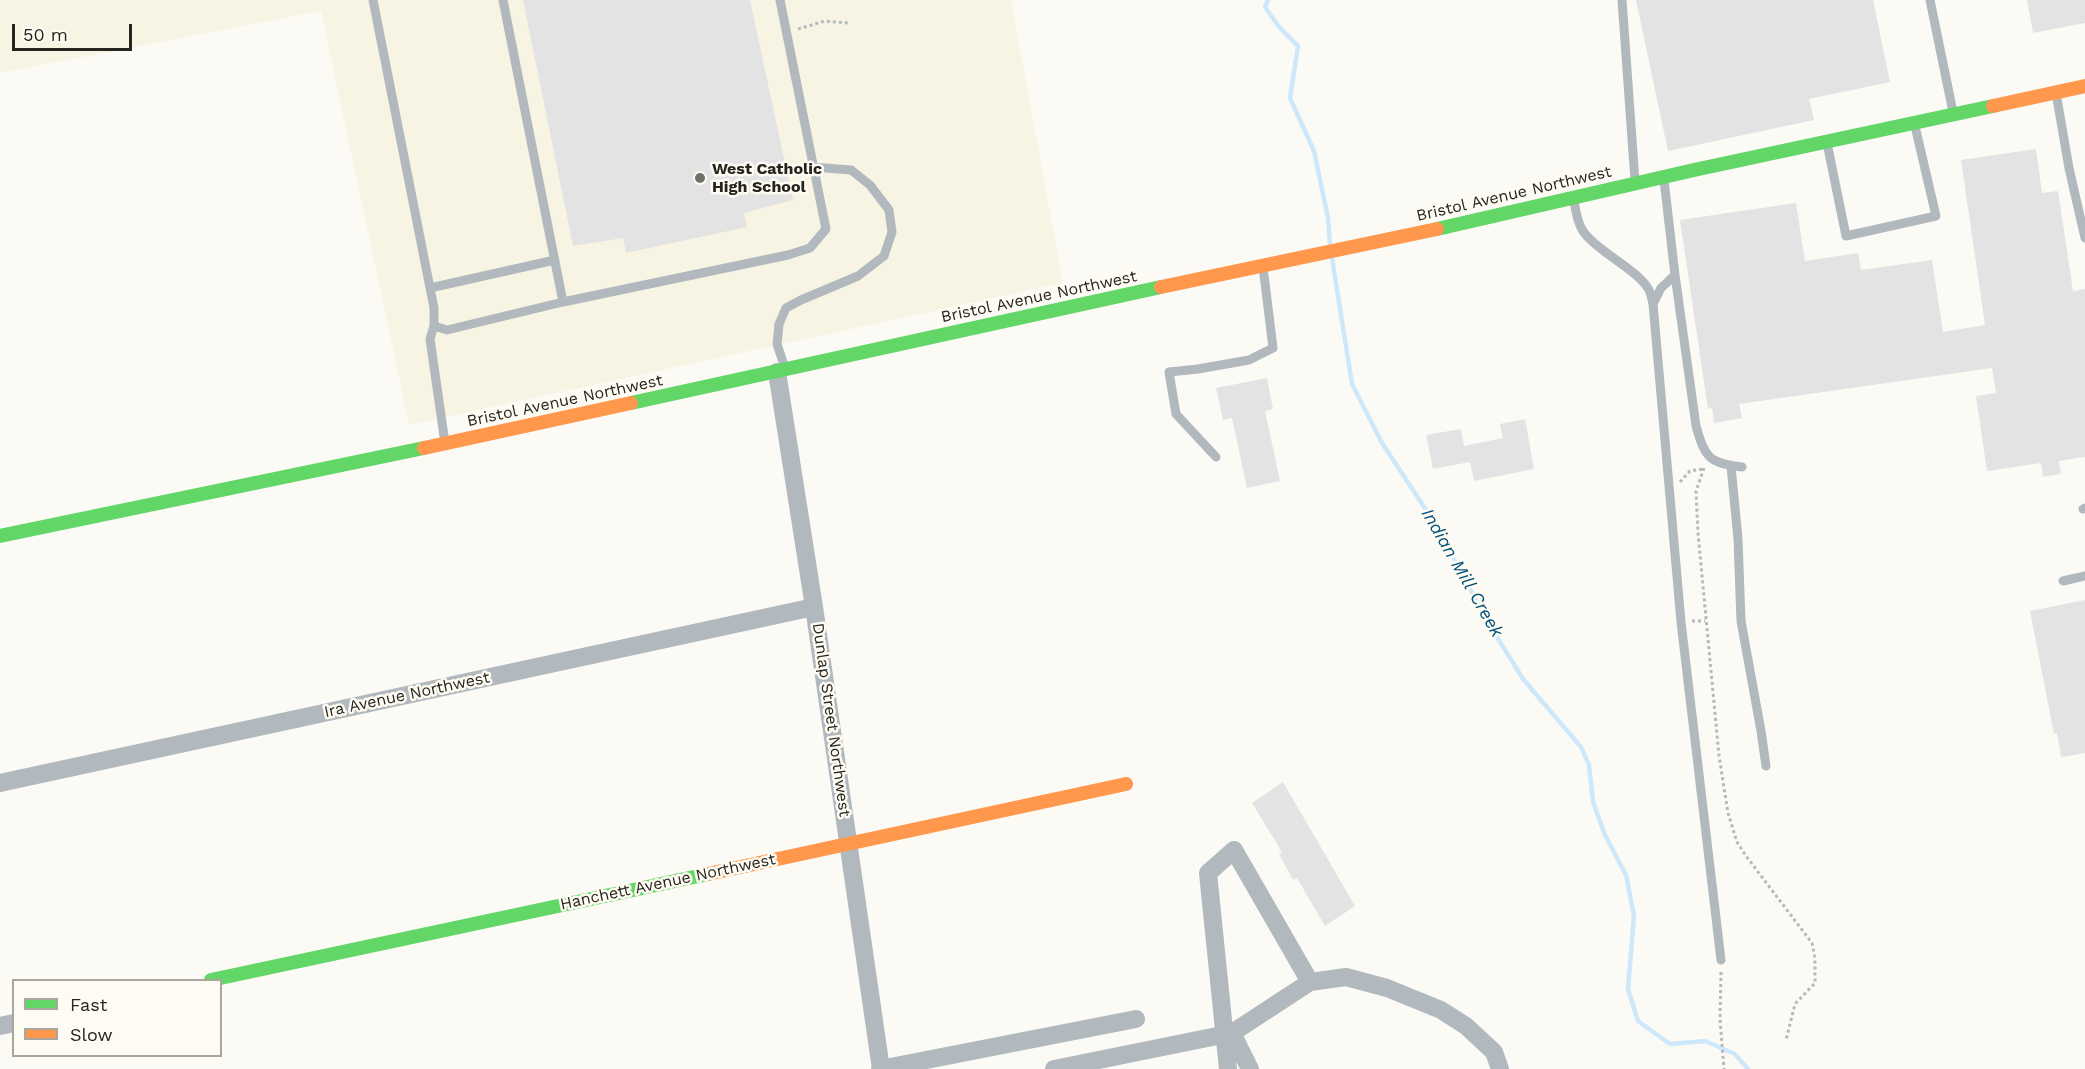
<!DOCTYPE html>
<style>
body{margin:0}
#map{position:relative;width:2085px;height:1069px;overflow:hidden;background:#fbfaf5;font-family:"Work Sans",sans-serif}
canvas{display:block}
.legend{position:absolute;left:12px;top:979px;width:210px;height:78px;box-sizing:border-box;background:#fefcf2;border:2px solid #a8a69d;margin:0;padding:8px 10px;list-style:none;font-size:18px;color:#26241e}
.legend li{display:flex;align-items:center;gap:12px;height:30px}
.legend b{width:30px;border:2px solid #a8a69d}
.scale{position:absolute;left:12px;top:24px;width:120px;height:27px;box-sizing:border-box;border:3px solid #26241e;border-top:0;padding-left:8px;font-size:18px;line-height:21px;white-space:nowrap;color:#26241e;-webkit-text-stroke:4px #fefcf2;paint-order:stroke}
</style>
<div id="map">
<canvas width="2085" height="1069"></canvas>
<ul class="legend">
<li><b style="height:8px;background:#63d668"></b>Fast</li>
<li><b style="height:8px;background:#ff974d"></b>Slow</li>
</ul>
<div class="scale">50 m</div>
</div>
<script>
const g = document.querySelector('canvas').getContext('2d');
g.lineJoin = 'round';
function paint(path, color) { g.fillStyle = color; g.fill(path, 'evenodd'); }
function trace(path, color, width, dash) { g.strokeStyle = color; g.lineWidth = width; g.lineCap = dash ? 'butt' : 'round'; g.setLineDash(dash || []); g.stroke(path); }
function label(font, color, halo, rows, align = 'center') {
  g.font = font + ' "Work Sans",sans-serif'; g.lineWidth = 5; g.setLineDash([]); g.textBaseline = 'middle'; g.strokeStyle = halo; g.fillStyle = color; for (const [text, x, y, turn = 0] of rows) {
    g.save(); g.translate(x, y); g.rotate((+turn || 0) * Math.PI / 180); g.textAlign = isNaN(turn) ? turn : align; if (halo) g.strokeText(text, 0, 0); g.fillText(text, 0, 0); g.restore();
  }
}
paint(new Path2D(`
 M0,0H1011L1063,283L409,425L321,11L0,73Z`), '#f8f4e4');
trace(new Path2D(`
 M1268,0L1265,7L1279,27L1298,46L1290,98L1314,151L1328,218L1330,244
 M1332,258L1352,384L1382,443L1436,525L1487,621L1523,679L1581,747L1589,765L1593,802L1605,835L1626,875L1634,916L1628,989L1638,1021L1670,1044L1705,1041L1735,1054L1748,1069`), '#cee8fb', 4.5);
paint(new Path2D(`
 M523,0H750L793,200L744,213L747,227L626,253L623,238L573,246Z
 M1636,0H1873L1890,82L1809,99L1814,120L1668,151Z
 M2027,0H2085V23L2033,33Z
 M2036,149L2042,193L2058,191L2073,291L2085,289V457L2059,461L2061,474L2043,477L2041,463L1987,471L1976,396L1996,393L1992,368L1739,404L1742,418L1714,423L1712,408L1708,409L1680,220L1796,203L1805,261L1858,253L1861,270L1932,260L1943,332L1985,325L1961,160Z
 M1267,378L1273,409L1265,411L1280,481L1247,488L1232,418L1223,420L1216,388Z
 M1525,419L1534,469L1474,481L1470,462L1433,469L1426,435L1461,429L1464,446L1503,438L1500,424Z
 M2085,600V753L2061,757L2057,733L2054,734L2030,611Z
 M1283,782L1355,906L1325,926L1297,878L1293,880L1279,854L1282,852L1252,803Z`), '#e4e3e4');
trace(new Path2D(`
 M798,29L825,21L849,23
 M1704,468L1696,491L1698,533L1719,756L1728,813L1737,842L1746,856L1812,943L1815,958V983L1795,1004L1786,1040
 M1680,482L1690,471L1703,469
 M1692,621H1705
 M1721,972L1720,1019L1724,1069`), '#b4b9bb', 3, [3, 3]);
trace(new Path2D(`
 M373,0L434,308V326L430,339L445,443
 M503,0L563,302
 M1622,0L1635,181
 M1930,0L1953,112
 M2056,93L2069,168L2085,238
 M1827,143L1846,236L1936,216L1915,126
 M1664,180L1675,275L1696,426C1705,458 1709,463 1742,467
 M1574,201C1576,212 1578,226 1586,235C1602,254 1639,271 1649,290C1651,294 1652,300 1653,304
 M1675,275L1661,288L1653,304L1681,622L1721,960
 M430,288L555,260
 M434,326L447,330L563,302L788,255L810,248L826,229L780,0
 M785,368L777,344L779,324L786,308L801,300L858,276L884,256L892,232L889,210L870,185L851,170L813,167
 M1216,457L1176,414L1169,372L1198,369L1249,360L1273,348L1263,267
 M1731,466L1738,539L1741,621L1761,731L1766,766
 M2083,509L2085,508
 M2063,581L2085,576`), '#b1b9be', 9);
trace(new Path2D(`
 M777,372L814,607L881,1069
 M0,783L814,607
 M0,1026L14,1023
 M1232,1033L1250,1069
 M880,1069L1136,1019
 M1054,1069L1232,1033L1310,982L1346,977L1387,988L1441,1010L1466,1026L1494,1052L1500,1069
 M1228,1069L1208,873L1234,850L1310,982`), '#b1b9be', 18);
trace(new Path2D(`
 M1437,229L1694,170L1993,106
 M631,403L1161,287
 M0,536L424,448
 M211,980L708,874`), '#63d668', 14);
trace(new Path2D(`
 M1993,106L2085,86
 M1161,287L1437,229
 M424,448L631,403
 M708,874L1126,784`), '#ff974d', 14);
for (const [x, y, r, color] of [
 [700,178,6,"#716f69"]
]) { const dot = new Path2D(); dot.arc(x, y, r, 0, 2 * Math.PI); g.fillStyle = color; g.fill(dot); trace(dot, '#fefcf2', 2); }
label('bold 16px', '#26241e', '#fefcf2', [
 ["West Catholic",712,169],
 ["High School",712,187]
], 'left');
label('16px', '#26241e', '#fefcf2', [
 ["Bristol Avenue Northwest",1514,194,-13],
 ["Bristol Avenue Northwest",1039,297,-12],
 ["Bristol Avenue Northwest",565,401,-12],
 ["Ira Avenue Northwest",407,695,-12],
 ["Dunlap Street Northwest",831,720,82],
 ["Hanchett Avenue Northwest",668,882,-12]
]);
label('italic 18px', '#00517d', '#fefcf2', [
 ["Indian Mill Creek",1462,573,60]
]);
</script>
